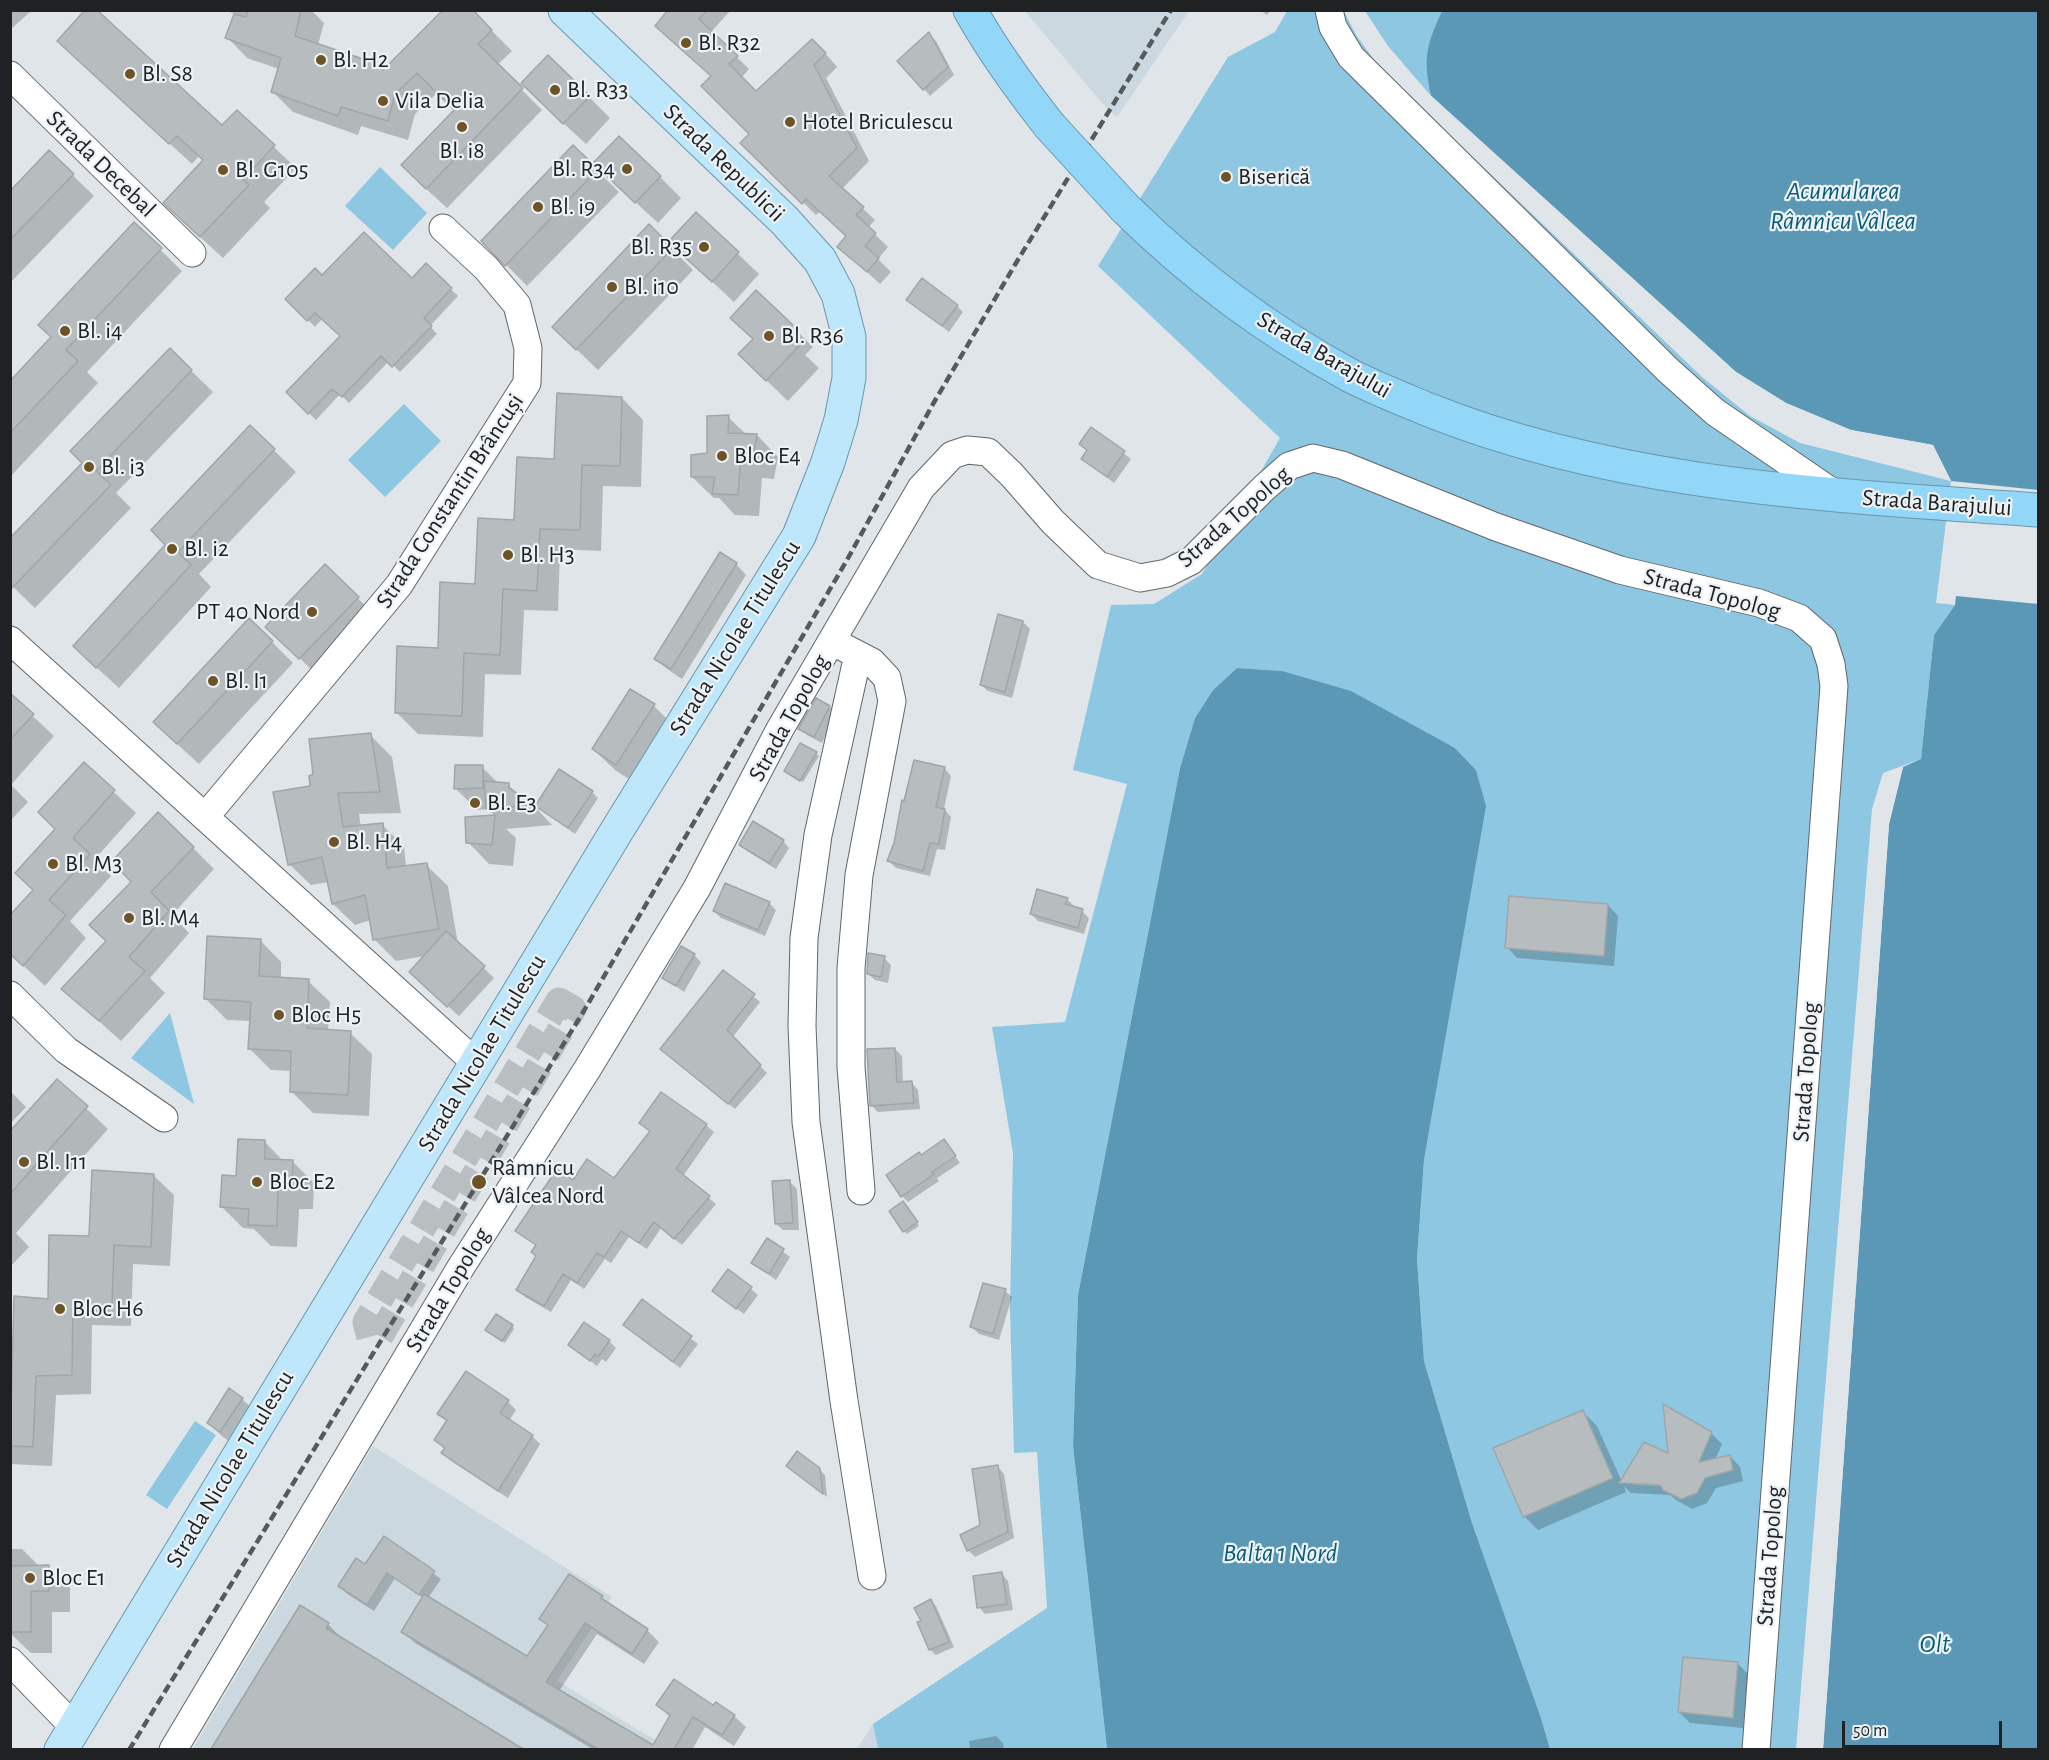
<!DOCTYPE html>
<meta charset="utf-8">
<style>
body{margin:0}
#map{position:relative;width:2049px;height:1760px;overflow:hidden;background:#dfe5e8;font-family:"Alegreya Sans",sans-serif}
canvas{display:block}
.frame{position:absolute;inset:0;border:12px solid #1f2122;pointer-events:none}
.scale{position:absolute;left:1842px;top:1721px;width:160px;height:27px;box-sizing:border-box;border:3px solid #1f2122;border-top:0;padding-left:8px;font-size:18px;line-height:21px;white-space:nowrap;color:#1f2122;-webkit-text-stroke:4px #ecf2f5;paint-order:stroke}
</style>
<div id="map">
<canvas width="2049" height="1760"></canvas>
<div class="frame"></div>
<div class="scale">50 m</div>
</div>
<script>
const g = document.querySelector('canvas').getContext('2d');
g.lineJoin = 'round';
function paint(path, color) { g.fillStyle = color; g.fill(path, 'evenodd'); }
function trace(path, color, width, dash) { g.strokeStyle = color; g.lineWidth = width; g.lineCap = dash ? 'butt' : 'round'; g.setLineDash(dash || []); g.stroke(path); }
function label(font, color, halo, rows, align = 'center') {
  g.font = font + ' "Alegreya Sans",sans-serif'; g.lineWidth = 4.5; g.setLineDash([]); g.textBaseline = 'middle'; g.strokeStyle = halo; g.fillStyle = color; for (const [text, x, y, turn = 0] of rows) {
    g.save(); g.translate(x, y); g.rotate((+turn || 0) * Math.PI / 180); g.textAlign = isNaN(turn) ? turn : align; if (halo) g.strokeText(text, 0, 0); g.fillText(text, 0, 0); g.restore();
  }
}
paint(new Path2D(`
 M1025,11H1189L1117,117L1102,103Z
 M373,1446L612,1597L557,1681L670,1749L192,1750Z
 M873,1724L878,1749H857Z`), '#cbd8df');
paint(new Path2D(`
 M1287,11H1344L1356,35L1380,68L1702,377L1750,416L1800,443L1951,481L1936,603L1955,605L1934,635L1921,759L1883,773L1872,809L1796,1749H1550L1541,1718L1472,1523L1424,1361L1417,1259L1424,1160L1485,806L1476,770L1455,748L1282,671L1237,668L1213,690L1195,718L1180,768L1078,1295L1073,1446L1107,1749H878L873,1724L1047,1608L1037,1452L1014,1453L1010,1309L1013,1153L992,1027L1065,1022L1127,784L1073,770L1111,605L1154,604L1202,574L1280,438L1098,266L1228,57L1275,32Z
 M1365,11H1442C1426,45 1424,59 1431,96L1388,46Z
 M380,167L427,213L393,250L345,206Z
 M404,404L441,441L385,497L348,460Z
 M170,1013L194,1104L131,1058Z
 M195,1421L216,1435L167,1509L146,1495Z`), '#8ec7e2');
paint(new Path2D(`
 M1442,11H2038V490L1951,481L1933,445L1851,430L1786,403L1736,372L1431,96C1423,59 1426,45 1442,11Z
 M1956,596L2038,604V1749L1823,1750L1889,824L1903,767L1921,759L1934,635L1955,605Z
 M1237,668L1282,671L1351,691L1455,748L1476,770L1486,806L1424,1160L1417,1259L1424,1361L1472,1523L1541,1718L1550,1749H1107L1073,1446L1078,1295L1180,768L1195,718L1213,690Z`), '#5b98b5');
paint(new Path2D(`
 M1427,92L1736,372L1786,403L1851,430L1933,445L1951,481L1947,480L1931,447L1850,433L1784,406L1735,374L1429,98Z
 M1903,767L1889,824L1823,1749L1820,1750L1886,824L1899,768Z`), '#dfe5e8');
paint(new Path2D(`
 M10,10H28L30,12L10,30Z
 M224,10H311L324,23L318,45L383,72L471,10L512,51L497,65L542,110L447,208L423,186L456,110L438,92L415,114L408,140L361,126L358,135L293,112L273,92L279,69L247,58L227,37L235,14Z
 M670,10H731L711,32L749,69L741,78L756,93L825,53L837,67L826,78L869,161L842,189L875,220L868,228L888,247L878,259L891,272L880,284L839,246L848,236L820,211L816,215L742,143L751,134Z
 M1260,10H1271L1267,15Z
 M929,34L936,41L954,75L930,96L924,89Z
 M81,62L222,127L237,112L296,168L264,202L270,208L223,258L186,224L204,161L199,156L192,164Z
 M589,97L610,118L586,144L544,105Z
 M573,147L619,192L527,286L483,241Z
 M49,152L94,196L10,283V193Z
 M660,177L681,198L658,223L616,184Z
 M696,214L759,274L734,302L692,263Z
 M134,224L182,271L87,372L98,383L10,477V383L53,338Z
 M672,249L693,270L598,370L575,348Z
 M426,265L458,296L430,326L437,334L400,372L389,361L349,403L340,394L316,420L288,392L342,336L323,318L315,327L287,299L322,277L412,280Z
 M908,300L957,306L963,312L949,332Z
 M792,326L813,347L805,355L819,368L788,401L762,376L754,340Z
 M170,350L213,392L116,493L131,508L35,608L10,584L84,463Z
 M622,398L643,420L641,487L603,486L601,551L560,549L558,611L524,610L521,675L485,674L483,737L418,734L396,712L439,649L476,585L556,460Z
 M728,417L747,435H757L778,457L774,479L762,478L759,516L735,515L719,498H714L692,477L709,455Z
 M250,427L296,472L199,574L211,587L119,688L96,667L167,545Z
 M1092,429L1131,459L1114,483L1083,459L1088,451Z
 M736,564L746,575L682,679L667,669L656,659Z
 M325,567L368,608L311,669L267,627Z
 M1023,622L1030,629L1012,698L988,691L981,685Z
 M272,642L293,663L199,764L176,743Z
 M10,695L54,736L11,785L28,802L10,821Z
 M817,700L830,707L836,714L822,743L807,735L800,728Z
 M654,706L675,727L638,785L615,770L593,749Z
 M370,735L392,757L401,813L359,814L361,827L382,825L404,846L406,867L426,865L448,886L458,944L494,978L459,1016L421,982L425,956L396,961L375,940L371,920L355,925L333,904L329,882L311,885L289,864L312,787Z
 M816,753L819,756L803,782L789,774Z
 M915,762L945,769L951,776L944,809L951,817L945,850L937,849L930,876L896,868L889,861Z
 M84,764L136,813L94,860L111,876L70,921L86,938L45,986L10,953Z
 M482,767L499,784L508,785L535,808L560,771L592,792L598,798L575,834L538,808L537,809L552,825L506,829L516,838L513,866L489,864L468,842L467,819L495,816L488,809L477,810L455,788Z
 M783,841L789,848L776,869L747,851L741,844Z
 M193,848L214,869L172,915L189,933L150,978L165,993L121,1041L63,989L108,941L91,925Z
 M1067,899L1074,906L1073,908L1082,911L1089,918L1084,934L1038,921L1031,914Z
 M769,903L776,910L765,936L721,918L714,911Z
 M1608,905L1618,916L1614,966L1517,958L1507,947Z
 M260,940L281,962V979L308,981L330,1002L328,1031L350,1033L372,1054L369,1116L313,1113L291,1091L292,1071L271,1070L250,1049L251,1021L227,1020L205,998Z
 M694,955L701,962L684,992L664,978Z
 M884,958L891,965L888,983L875,980L868,974Z
 M724,972L760,1002L732,1038L767,1073L735,1109L669,1055Z
 M895,1049L902,1056L903,1083H912L918,1090L920,1109L878,1112L871,1105Z
 M57,1081L108,1129L16,1233L29,1247L10,1267V1133Z
 M10,1091L26,1107L10,1124Z
 M661,1094L706,1125L714,1132L683,1176L716,1204L682,1245L661,1228L647,1249L629,1237L611,1263L605,1259L584,1289L571,1280L551,1312L525,1297L518,1290L538,1257L537,1246L517,1231L573,1182L615,1180L651,1132L641,1123Z
 M944,1141L960,1163L937,1178L939,1181L908,1202L902,1196L922,1157Z
 M265,1142L284,1162H293L314,1183L313,1209H299L297,1247L271,1246L254,1229L243,1228L222,1207L238,1178Z
 M154,1176L174,1195L170,1266L133,1264L131,1326L92,1325L91,1394L56,1395L52,1466L10,1464V1365H13L91,1237Z
 M790,1182L797,1189L799,1230H783L776,1224Z
 M906,1206L919,1226L907,1234L904,1231Z
 M767,1240L790,1257L776,1280L753,1263Z
 M729,1271L758,1295L744,1314L721,1297Z
 M1005,1291L1012,1297L999,1340L979,1334L972,1327Z
 M643,1301L698,1344L680,1368L625,1325Z
 M512,1326L514,1329L505,1343L490,1332Z
 M609,1341L616,1348L606,1362L602,1359L597,1366L570,1345Z
 M466,1373L508,1402L516,1410L509,1421L532,1436L540,1444L508,1498L451,1461L443,1453L445,1450L436,1440L447,1422L439,1413Z
 M242,1399L257,1413L235,1445L223,1437L208,1423Z
 M1583,1412L1597,1426L1622,1482L1711,1433L1722,1444L1715,1460L1730,1456L1740,1467L1743,1481L1716,1488L1707,1503L1692,1509L1676,1500L1670,1495L1631,1493L1624,1486L1626,1492L1538,1530L1524,1516ZM1636,1482L1667,1483V1486L1636,1485Z
 M998,1467L1004,1474L1014,1538L975,1557L968,1550L982,1526Z
 M819,1469L825,1475L827,1497L794,1471Z
 M385,1538L441,1579L428,1598L528,1658L549,1626L541,1619L570,1576L647,1630L659,1642L644,1664L597,1634L559,1691L653,1747L670,1717L658,1705L714,1708L734,1716L746,1727L734,1746L705,1727L692,1750H594L415,1643L403,1631L424,1598L395,1578L374,1611L346,1593L340,1586L365,1566Z
 M10,1549H22L40,1567H48L70,1588V1612H52V1653H31L10,1633Z
 M1002,1574L1008,1581L1013,1610L985,1614L979,1607Z
 M931,1601L936,1606L954,1647L936,1655L930,1650L919,1623L923,1621Z
 M301,1607L328,1624L342,1639L520,1750H213Z
 M1737,1663L1748,1674L1743,1728L1690,1723L1679,1712Z
 M996,1736L1003,1743L1004,1750H970L969,1741Z`), '#0003');
const building = new Path2D(`
 M85,10H97L222,125L237,110L275,145L243,180L249,185L200,237L163,203L203,160L177,136L169,144L57,41Z
 M248,10H301L295,36L375,63L383,70L443,10H473L492,30L478,44L523,88L426,189L401,165L454,110L417,73L395,94L388,121L341,107L338,116L271,92L281,58L225,38L234,14L246,17Z
 M668,10H707L699,19L738,56L729,64L756,91L812,39L826,53L814,65L857,148L829,176L864,207L856,215L876,233L865,246L879,258L867,272L837,247L846,236L806,199L802,204L740,143L749,134L701,86L711,76L655,26Z
 M929,32L948,67L923,90L897,61Z
 M548,55L590,96L563,124L521,83Z
 M619,136L661,176L635,203L593,163Z
 M573,145L598,169L505,266L481,241Z
 M49,150L74,174L10,240V191Z
 M696,212L739,252L712,282L668,242Z
 M134,222L162,248L66,350L78,361L10,433V381L51,337L38,325Z
 M649,224L673,248L576,350L552,327Z
 M364,232L412,278L426,263L452,288L424,318L432,326L392,367L381,356L342,397L332,389L308,414L286,392L340,336L315,313L307,321L285,299L315,268L322,275Z
 M922,278L958,305L942,326L906,300Z
 M756,290L793,325L785,333L799,346L766,381L738,354L753,339L730,318Z
 M170,348L192,370L96,471L111,485L10,590V538L82,463L70,451Z
 M557,393L622,397L620,466L582,465L580,530L540,529L537,591L503,589L500,655L464,653L462,716L395,713L397,646L438,648L440,582L475,584L478,518L514,520L517,457L554,459Z
 M729,415L728,433L757,434L753,458L741,457L738,495L712,494L715,477H691V455L707,453V416Z
 M250,425L275,449L178,552L191,565L96,668L73,646L165,545L151,530Z
 M1091,427L1125,451L1107,477L1081,459L1087,450L1079,444Z
 M720,552L737,563L671,669L654,659Z
 M325,564L359,597L299,659L265,627Z
 M998,614L1023,621L1005,692L980,685Z
 M249,618L273,641L177,744L153,722Z
 M630,689L655,704L616,765L592,749Z
 M10,693L34,714L10,740Z
 M816,698L830,706L814,737L798,729Z
 M371,733L380,792L338,793L343,827L383,823L387,868L427,863L439,929L373,940L365,895L332,904L322,857L288,865L273,792L310,786L309,776L313,774L309,739Z
 M800,743L817,752L800,781L784,771Z
 M914,760L945,767L936,807L945,809L939,844L930,843L923,871L887,861L894,843L902,800L904,801Z
 M84,762L115,790L73,838L90,854L49,900L66,915L23,966L10,954V915L33,890L15,873L55,829L38,812Z
 M455,765H483V788L454,789Z
 M559,769L593,791L568,828L535,806Z
 M484,781L509,783V788L534,805L486,809Z
 M158,812L194,847L151,892L169,911L129,957L145,971L99,1021L61,989L106,941L89,925L131,882L112,861Z
 M495,815L492,845L466,843L465,817Z
 M753,821L784,840L769,863L739,845Z
 M725,883L770,902L758,930L713,911Z
 M1037,889L1068,898L1065,904L1083,909L1078,928L1030,914Z
 M1509,896L1608,904L1604,956L1505,948Z
 M446,931L485,966L447,1007L409,972Z
 M207,936L261,939L259,976L309,979L307,1028L351,1031L348,1095L290,1092L291,1051L248,1049L251,1002L204,999Z
 M681,946L695,954L676,986L662,978Z
 M868,953L885,956L881,977L867,974Z
 M723,970L755,994L727,1030L761,1065L728,1104L660,1049Z
 M895,1048L897,1082L912,1081L914,1103L870,1106L867,1049Z
 M57,1079L88,1106L10,1194V1131Z
 M661,1092L707,1124L676,1169L710,1196L674,1239L654,1222L639,1243L621,1231L604,1257L597,1253L577,1283L563,1274L544,1306L516,1290L536,1256L531,1252L536,1245L515,1231L557,1169L573,1180L587,1159L614,1178L650,1131L639,1123Z
 M238,1139L265,1140V1159L293,1160L292,1189L278,1188L277,1226L248,1225L249,1209L220,1207L222,1175L236,1176Z
 M944,1139L956,1156L932,1172L934,1174L901,1197L886,1175L919,1152L921,1155Z
 M92,1170L154,1174L151,1247L114,1245L112,1307L73,1306L72,1375L36,1376L33,1447L10,1446L14,1296L48,1299L49,1235L89,1236Z
 M790,1180L793,1223L775,1224L772,1181Z
 M903,1201L918,1222L903,1232L889,1211Z
 M767,1238L784,1249L769,1274L751,1263Z
 M728,1269L752,1287L736,1309L712,1291Z
 M983,1283L1006,1289L993,1334L970,1327Z
 M642,1299L692,1336L673,1362L623,1325Z
 M496,1314L513,1325L502,1341L485,1330Z
 M584,1322L610,1340L598,1357L595,1354L590,1361L568,1345Z
 M466,1371L509,1400L500,1413L533,1435L498,1491L441,1453L445,1448L434,1440L447,1420L437,1414Z
 M229,1388L243,1398L220,1432L207,1423Z
 M1663,1404L1712,1432L1699,1462L1730,1455L1733,1470L1705,1478L1697,1493L1681,1499L1663,1490L1660,1485L1619,1483L1644,1442L1668,1453Z
 M1583,1410L1613,1478L1523,1517L1493,1448Z
 M797,1451L820,1468L823,1494L786,1466Z
 M998,1465L1008,1532L967,1551L960,1535L980,1525L972,1469Z
 M384,1536L435,1571L419,1595L387,1573L367,1605L338,1586L356,1558L365,1564Z
 M49,1565V1591H31V1632H10V1566Z
 M1002,1572L1007,1604L977,1608L973,1576Z
 M569,1574L603,1596L601,1598L648,1629L632,1654L585,1623L546,1682L653,1745L670,1715L656,1705L674,1679L713,1705L716,1702L735,1715L722,1735L693,1717L674,1749H598L401,1632L424,1594L527,1656L548,1625L539,1619Z
 M931,1599L949,1642L929,1650L917,1622L921,1621L914,1608Z
 M300,1605L329,1623L326,1628L523,1749H211Z
 M1683,1657L1738,1662L1733,1718L1678,1712Z`);
paint(building, '#b7bcbf');
trace(building, '#a0a6a8', 1.5);
trace(new Path2D(`
 M559,1001L573,1009L377,1341L370,1337L366,1322Z`), '#b9bec0', 27, [27, 14]);
const minor = new Path2D(`
 M1329,10L1333,27L1351,57L1669,371L1715,412L1836,495
 M10,75L192,253
 M10,640L476,1063
 M843,647L872,662L887,678L892,701L859,875L851,968V1067L861,1191
 M858,655L818,835L804,938L802,1026L806,1122L844,1401L872,1576
 M205,817L399,585L527,383L528,348L517,305L486,268L443,228
 M10,995L66,1050L164,1118
 M10,1661L74,1727
 M173,1750L461,1267L588,1068L697,888L780,729L921,488L952,455L967,450L988,452L1012,475L1053,522L1098,565L1140,578L1167,573L1191,561L1264,488L1289,466L1313,458L1342,465L1496,527L1620,570L1759,603L1799,618L1823,639L1831,664L1834,686L1756,1750`);
const major = new Path2D(`
 M61,1750L616,832L799,536L828,462L841,420L849,378V337L838,294L820,260L785,221L565,10`);
const highway = new Path2D(`
 M970,10C993,51 1020,88 1049,125
 M1125,208C1192,274 1268,331 1351,376C1375,388 1400,398 1424,408C1619,487 1831,495 2038,510`);
trace(minor, '#616669', 29);
trace(major, '#6a97ad', 35);
trace(highway, '#6a97ad', 35);
trace(minor, '#fff', 27);
trace(major, '#bee7fb', 33);
trace(highway, '#93d7f8', 33);
trace(new Path2D(`
 M129,1750L582,1014L847,560L933,404L1016,263L1171,10`), '#575a5c', 4.5, [9, 4.5]);
const highwayBridge = new Path2D(`
 M1049,125L1125,208`);
trace(highwayBridge, '#6a97ad', 35, []);
trace(highwayBridge, '#93d7f8', 33);
for (const [x, y, r, color] of [
 [686,43,6,"#6d5325"],
 [321,60,6,"#6d5325"],
 [130,74,6,"#6d5325"],
 [555,90,6,"#6d5325"],
 [383,101,6,"#6d5325"],
 [790,122,6,"#6d5325"],
 [462,127,6,"#6d5325"],
 [627,169,6,"#6d5325"],
 [223,170,6,"#6d5325"],
 [1226,177,6,"#6d5325"],
 [538,207,6,"#6d5325"],
 [704,247,6,"#6d5325"],
 [612,287,6,"#6d5325"],
 [65,331,6,"#6d5325"],
 [769,336,6,"#6d5325"],
 [722,456,6,"#6d5325"],
 [89,467,6,"#6d5325"],
 [172,549,6,"#6d5325"],
 [508,555,6,"#6d5325"],
 [312,612,6,"#6d5325"],
 [213,681,6,"#6d5325"],
 [475,803,6,"#6d5325"],
 [334,842,6,"#6d5325"],
 [53,864,6,"#6d5325"],
 [129,918,6,"#6d5325"],
 [279,1015,6,"#6d5325"],
 [24,1162,6,"#6d5325"],
 [257,1182,6,"#6d5325"],
 [479,1182,8,"#6d5325"],
 [60,1309,6,"#6d5325"],
 [30,1578,6,"#6d5325"]
]) { const dot = new Path2D(); dot.arc(x, y, r, 0, 2 * Math.PI); g.fillStyle = color; g.fill(dot); trace(dot, '#ecf2f5', 2); }
label('24px', '#1f2122', '#ecf2f5', [
 ["Bl. R32",698,43],
 ["Bl. H2",333,60],
 ["Bl. S8",142,74],
 ["Bl. R33",567,90],
 ["Vila Delia",395,101],
 ["Hotel Briculescu",802,122],
 ["Bl. i8",462,151,"center"],
 ["Bl. R34",615,169,"right"],
 ["Bl. G105",235,170],
 ["Biserică",1238,177],
 ["Bl. i9",550,207],
 ["Bl. R35",692,247,"right"],
 ["Bl. i10",624,287],
 ["Bl. i4",77,331],
 ["Bl. R36",781,336],
 ["Bloc E4",734,456],
 ["Bl. i3",101,467],
 ["Bl. i2",184,549],
 ["Bl. H3",520,555],
 ["PT 40 Nord",300,612,"right"],
 ["Bl. I1",225,681],
 ["Bl. E3",487,803],
 ["Bl. H4",346,842],
 ["Bl. M3",65,864],
 ["Bl. M4",141,918],
 ["Bloc H5",291,1015],
 ["Bl. I11",36,1162],
 ["Râmnicu",492,1168],
 ["Vâlcea Nord",492,1196],
 ["Bloc E2",269,1182],
 ["Bloc H6",72,1309],
 ["Bloc E1",42,1578]
], 'left');
label('24px', '#1f2122', '#ecf2f5', [
 ["Strada Republicii",724,163,44],
 ["Strada Decebal",101,164,44],
 ["Strada Barajului",1324,355,30],
 ["Strada Constantin Brâncuși",450,501,-57],
 ["Strada Barajului",1937,503,4],
 ["Strada Topolog",1234,517,-41],
 ["Strada Topolog",1712,594,15],
 ["Strada Nicolae Titulescu",735,638,-58],
 ["Strada Topolog",789,718,-61],
 ["Strada Nicolae Titulescu",482,1053,-59],
 ["Strada Topolog",1806,1072,-86],
 ["Strada Topolog",448,1290,-59],
 ["Strada Nicolae Titulescu",230,1469,-59],
 ["Strada Topolog",1770,1556,-86]
]);
label('italic 26px', '#085c79', '#ecf2f5', [
 ["Acumularea",1843,191],
 ["Râmnicu Vâlcea",1843,221],
 ["Balta 1 Nord",1280,1553],
 ["Olt",1935,1644]
]);
</script>
